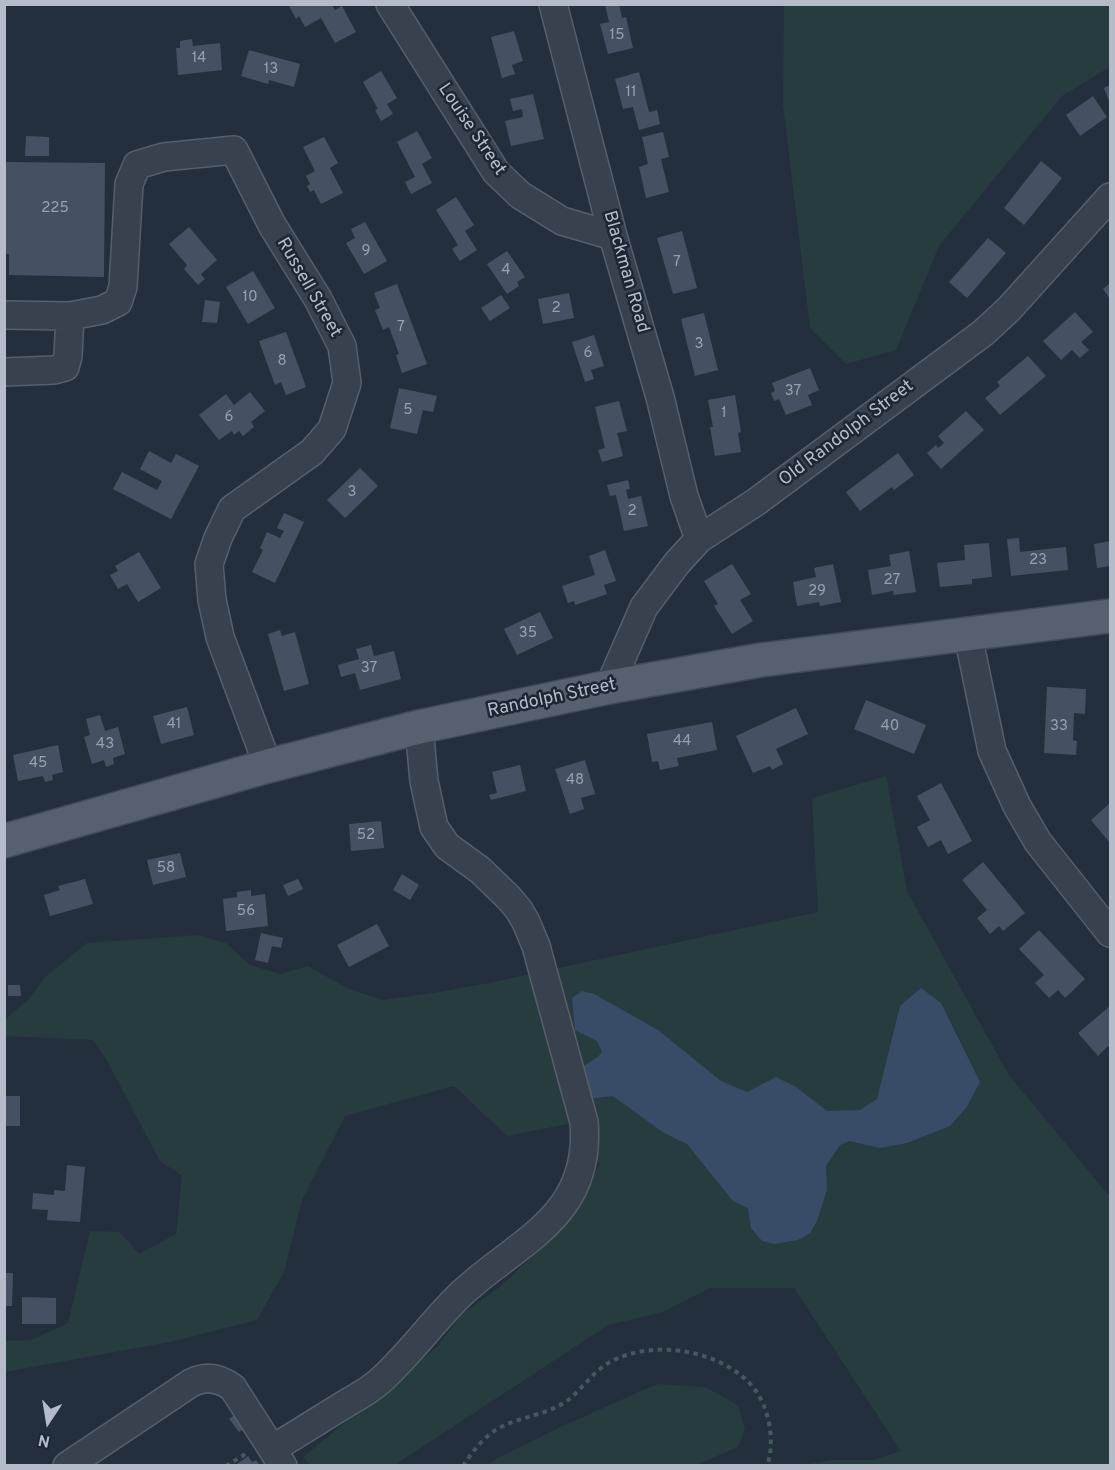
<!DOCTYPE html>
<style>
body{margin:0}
#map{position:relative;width:1115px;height:1470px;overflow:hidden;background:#242f3e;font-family:Overpass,sans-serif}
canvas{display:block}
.frame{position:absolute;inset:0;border:6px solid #b4bcc9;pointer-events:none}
.north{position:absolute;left:18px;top:1392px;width:60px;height:60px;-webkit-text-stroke:4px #1d2633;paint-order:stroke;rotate:192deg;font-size:16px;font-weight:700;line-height:24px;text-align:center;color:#b4bcc9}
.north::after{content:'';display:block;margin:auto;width:21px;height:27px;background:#b4bcc9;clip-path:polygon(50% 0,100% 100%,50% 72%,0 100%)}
</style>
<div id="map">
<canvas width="1115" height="1470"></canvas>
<div class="frame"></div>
<div class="north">N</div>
</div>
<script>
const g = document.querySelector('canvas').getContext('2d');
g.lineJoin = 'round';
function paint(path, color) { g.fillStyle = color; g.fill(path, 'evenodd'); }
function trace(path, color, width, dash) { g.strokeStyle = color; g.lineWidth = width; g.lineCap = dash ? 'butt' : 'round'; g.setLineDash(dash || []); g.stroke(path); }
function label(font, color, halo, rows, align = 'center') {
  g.font = font + ' Overpass,sans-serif'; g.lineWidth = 5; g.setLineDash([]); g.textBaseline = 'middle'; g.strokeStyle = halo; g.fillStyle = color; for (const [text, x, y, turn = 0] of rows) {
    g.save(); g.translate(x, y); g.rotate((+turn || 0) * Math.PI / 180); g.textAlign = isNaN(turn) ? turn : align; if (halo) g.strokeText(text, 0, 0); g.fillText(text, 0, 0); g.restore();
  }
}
paint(new Path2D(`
 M784,5H1110V67L1062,96L939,246L896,350L846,364L810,328L783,105Z
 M886,776L907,891L1008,1074L1110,1197V1465H803L833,1460H874L901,1451L794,1288H710L663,1312L608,1325L395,1465H310L303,1457L437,1347L460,1316L502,1285L568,1223L600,1164L568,1124L507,1136L454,1086L345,1116L302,1200L284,1272L257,1320L170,1342L5,1372V1341L31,1340L68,1323L90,1231L120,1232L139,1254L176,1234L182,1176L160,1161L106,1059L93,1040L5,1036V1019L28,1000L45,977L87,943L197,935L226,943L250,965L280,974L308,966L349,989L382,1000L433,993L489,983L818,912L812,798Z
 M657,1384L705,1387L738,1405L745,1429L738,1447L696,1465H488L494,1460L565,1425Z`), '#263c3f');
paint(new Path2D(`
 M921,988L941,1003L980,1082L966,1108L950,1126L907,1143L880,1148L849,1141L840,1145L826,1166L827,1190L817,1221L810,1233L798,1240L774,1244L762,1241L751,1228L748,1208L733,1201L687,1144L664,1133L613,1096L586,1099L576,1071L598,1057L602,1052L597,1041L575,1030L572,998L582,991L594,994L658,1030L721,1081L747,1092L776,1077L796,1087L827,1111L860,1110L877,1099L900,1006Z`), '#394c67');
paint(new Path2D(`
 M288,4H331L335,10L342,6L356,32L335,43L321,18L305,27L299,16L296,19Z
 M605,4H619L622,18L626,17L633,48L608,54L600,24L609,22Z
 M514,31L523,61L512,65L515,74L502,78L491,37Z
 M192,39L193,46L220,43L222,70L178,75L176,48H180V41Z
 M249,50L300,64L294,87L269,80L268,84L241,76Z
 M381,71L397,98L387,104L393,114L381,121L375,110L378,109L363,82Z
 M639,72L649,112L657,110L660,124L639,130L633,107L623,109L615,79Z
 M1110,85V104L1104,88Z
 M533,94L544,139L511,146L505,121L523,117L522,109L513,111L510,99Z
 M1093,96L1107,117L1080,136L1066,115Z
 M417,131L432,158L422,164L432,183L411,194L405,182L415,177L397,142Z
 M663,132L669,157L661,159L669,192L646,198L639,167L648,164L642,137Z
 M26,136L49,137V156H25Z
 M324,137L338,163L330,168L343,193L321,204L314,190L310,192L307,186L310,184L306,176L315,171L303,147Z
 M1041,161L1062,178L1024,225L1004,208Z
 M4,162L105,163L104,277L9,275V254H4Z
 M456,197L474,225L465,231L477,250L460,261L452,249L458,245L436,210Z
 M365,222L387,261L364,274L346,243L355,238L351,229Z
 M189,227L217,260L201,274L205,279L198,285L184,269L187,265L169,244Z
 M682,231L697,288L673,294L657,238Z
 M988,238L1006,253L967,298L949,282Z
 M507,251L525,277L517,282L519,286L507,294L487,264Z
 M253,271L275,308L248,324L226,287Z
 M1110,283V299L1103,289Z
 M397,284L427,364L402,373L396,355L399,354L389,327L383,330L375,310L380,308L374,293Z
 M569,293L574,318L543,324L538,299Z
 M501,295L510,308L490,321L481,308Z
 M205,300L220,302L217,323L202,322Z
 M1075,312L1093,332L1081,342L1089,350L1080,358L1072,350L1061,360L1043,341Z
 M704,313L718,370L695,376L681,319Z
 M286,332L306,387L286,395L281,382L275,385L259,341Z
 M594,335L604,366L591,370L594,379L585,382L572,342Z
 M1028,356L1046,376L1000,415L985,398L1000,386L997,382Z
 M810,368L819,390L808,395L812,405L786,415L779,399L774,401L771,393L775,391L772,383Z
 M399,388L437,396L433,412L423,410L417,434L390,428Z
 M250,392L265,411L251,422L254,427L243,436L239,431L234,435L232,431L219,440L199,415L226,394L234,405Z
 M735,395L741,432L738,433L741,452L715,456L710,427H713L708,400Z
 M619,401L627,431L617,433L623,456L602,462L598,450L605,448L595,407Z
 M966,411L984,430L941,469L927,453L936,445L938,448L944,443L938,436Z
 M149,451L171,463L176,454L199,466L171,519L113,489L122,472L157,490L162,481L140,469Z
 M898,453L914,475L894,490L892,487L860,511L846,492Z
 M360,468L378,486L345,518L327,500Z
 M628,480L630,489L626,490L628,499L641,496L648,526L624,531L616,495L610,496L607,485Z
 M284,513L304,522L275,583L252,572L263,550L260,548L267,532L280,538L284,531L277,528Z
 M1019,538L1020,552L1066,547L1068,570L1011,576L1007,539Z
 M1110,541V566L1097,568L1094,544Z
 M989,543L992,577L972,579V584L940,587L937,563L965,560L964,545Z
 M605,550L616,581L604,585L607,594L575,605L574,601L568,603L562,586L595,575L589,556Z
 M909,551L916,592L894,595L893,591L872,595L868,570L891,566L889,555Z
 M139,552L161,588L138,602L127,584L118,589L110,575L118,571L115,566Z
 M732,564L751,594L740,600L753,621L732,634L714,606L718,604L704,581Z
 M833,564L841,602L820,606L819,602L797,606L793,582L816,577L814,568Z
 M540,612L553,638L517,655L504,629Z
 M280,630L282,636L295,632L309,684L284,691L268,634Z
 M371,645L374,656L394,651L401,679L360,690L355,673L341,677L338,665L359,659L356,649Z
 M1047,687L1086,689L1085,714L1074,713L1073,740L1077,741L1076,755L1044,753Z
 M866,700L926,725L914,754L854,729Z
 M187,707L194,735L161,744L153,716Z
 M796,708L808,734L776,749L783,764L772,770L770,766L753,773L736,736Z
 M100,715L105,731L118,727L125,754L113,758L114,764L106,767L104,760L92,764L84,737L90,735L86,719Z
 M712,722L717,750L677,758L679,766L660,770L658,761L652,762L647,734Z
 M58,745L63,772L52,775L53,780L45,782L43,776L18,781L13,755Z
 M585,760L595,794L581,798L584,809L570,814L555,769Z
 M520,765L526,791L491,800L489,795L497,793L492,772Z
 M941,783L972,841L948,854L941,840L928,847L917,827L930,820L917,796Z
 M1110,803V843L1091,820Z
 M381,821L384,848L351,851L349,824Z
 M180,853L186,877L153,885L147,860Z
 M983,862L1025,913L1003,931L999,926L990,934L977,918L987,910L962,880Z
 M402,874L419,885L410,900L393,890Z
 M85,879L93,904L50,916L44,895L60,890L58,886Z
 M298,879L303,889L288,896L283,885Z
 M251,890V896L265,894L268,926L226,931L223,899L237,897V892Z
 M377,924L389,946L349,967L337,945Z
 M1039,930L1085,979L1065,998L1058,990L1049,998L1035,983L1044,975L1019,949Z
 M261,933L283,938L281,948L272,946L268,963L255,960Z
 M8,985H20L21,996H8Z
 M1110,1006V1049L1108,1046L1098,1056L1078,1033Z
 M4,1096H20V1126H4Z
 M67,1165L85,1167L80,1222L47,1220L48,1210L32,1209L33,1193L54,1195V1190L65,1191Z
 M4,1273H13L12,1306H4Z
 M22,1297L56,1298V1324H22Z
 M236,1414L243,1425L241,1426L243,1429L239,1432L229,1419Z
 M248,1456L252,1462L256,1460L260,1466H234Z`), '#455162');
const minor = new Path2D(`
 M390,4L496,172L520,195L562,221L613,236
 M553,4L613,236L660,397L684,496L699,539
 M4,315L70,316L68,356L65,367L54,370L4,372
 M70,316L102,310L118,302L123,287L129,184L137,165L164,157L234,150L272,225L318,299L342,346L347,383L332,429L312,452L232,509L218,538L209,564L212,600L220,637L268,766
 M968,635L992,751L1017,806L1038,842L1110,933
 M609,687L644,607L677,563L699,539L756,502L983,333L1009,309L1110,197
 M272,1449C296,1435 319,1420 342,1406C355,1398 369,1391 380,1381C410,1354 433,1321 461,1294C519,1240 592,1217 584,1122L536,946L526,922L519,910L509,898L480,870L447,846L434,827L424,781L419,727
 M67,1466L191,1383C206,1375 220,1378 233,1388L283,1466`);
const major = new Path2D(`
 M4,841L268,766L419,727L609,687L761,660L1110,616`);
trace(minor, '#565f6c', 30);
trace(major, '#414a57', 36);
trace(new Path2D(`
 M226,1466L247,1453
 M463,1466C472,1452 486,1434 501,1427C521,1417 543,1415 562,1404C580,1394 590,1373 610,1362C654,1338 726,1350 756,1391C770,1411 775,1443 767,1466`), '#44595c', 4, [4.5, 4.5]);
trace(minor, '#38414e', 27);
trace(major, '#56606e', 33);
label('15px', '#98a1af', null, [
 ["15",617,36],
 ["14",199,59],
 ["13",271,70],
 ["11",631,93],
 ["225",55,209],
 ["9",366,252],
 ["7",677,263],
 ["4",506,271],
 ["10",250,298],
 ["2",556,309],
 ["7",401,328],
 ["3",699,345],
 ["6",588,354],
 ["8",282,362],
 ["37",793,392],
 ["5",408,411],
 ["1",724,414],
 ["6",229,418],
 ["3",352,493],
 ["2",632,512],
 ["23",1038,561],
 ["27",892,581],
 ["29",817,592],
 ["35",528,634],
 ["37",369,669],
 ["41",174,725],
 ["40",890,727],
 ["33",1059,727],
 ["44",682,742],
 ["43",105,745],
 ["45",38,764],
 ["48",575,781],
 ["52",366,836],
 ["58",166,869],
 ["56",246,912]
]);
label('18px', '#b4bcc9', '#1d2633', [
 ["Louise Street",471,130,56],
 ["Blackman Road",625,272,74],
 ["Russell Street",308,288,60],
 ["Old Randolph Street",847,434,-37],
 ["Randolph Street",552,699,-12]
]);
</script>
